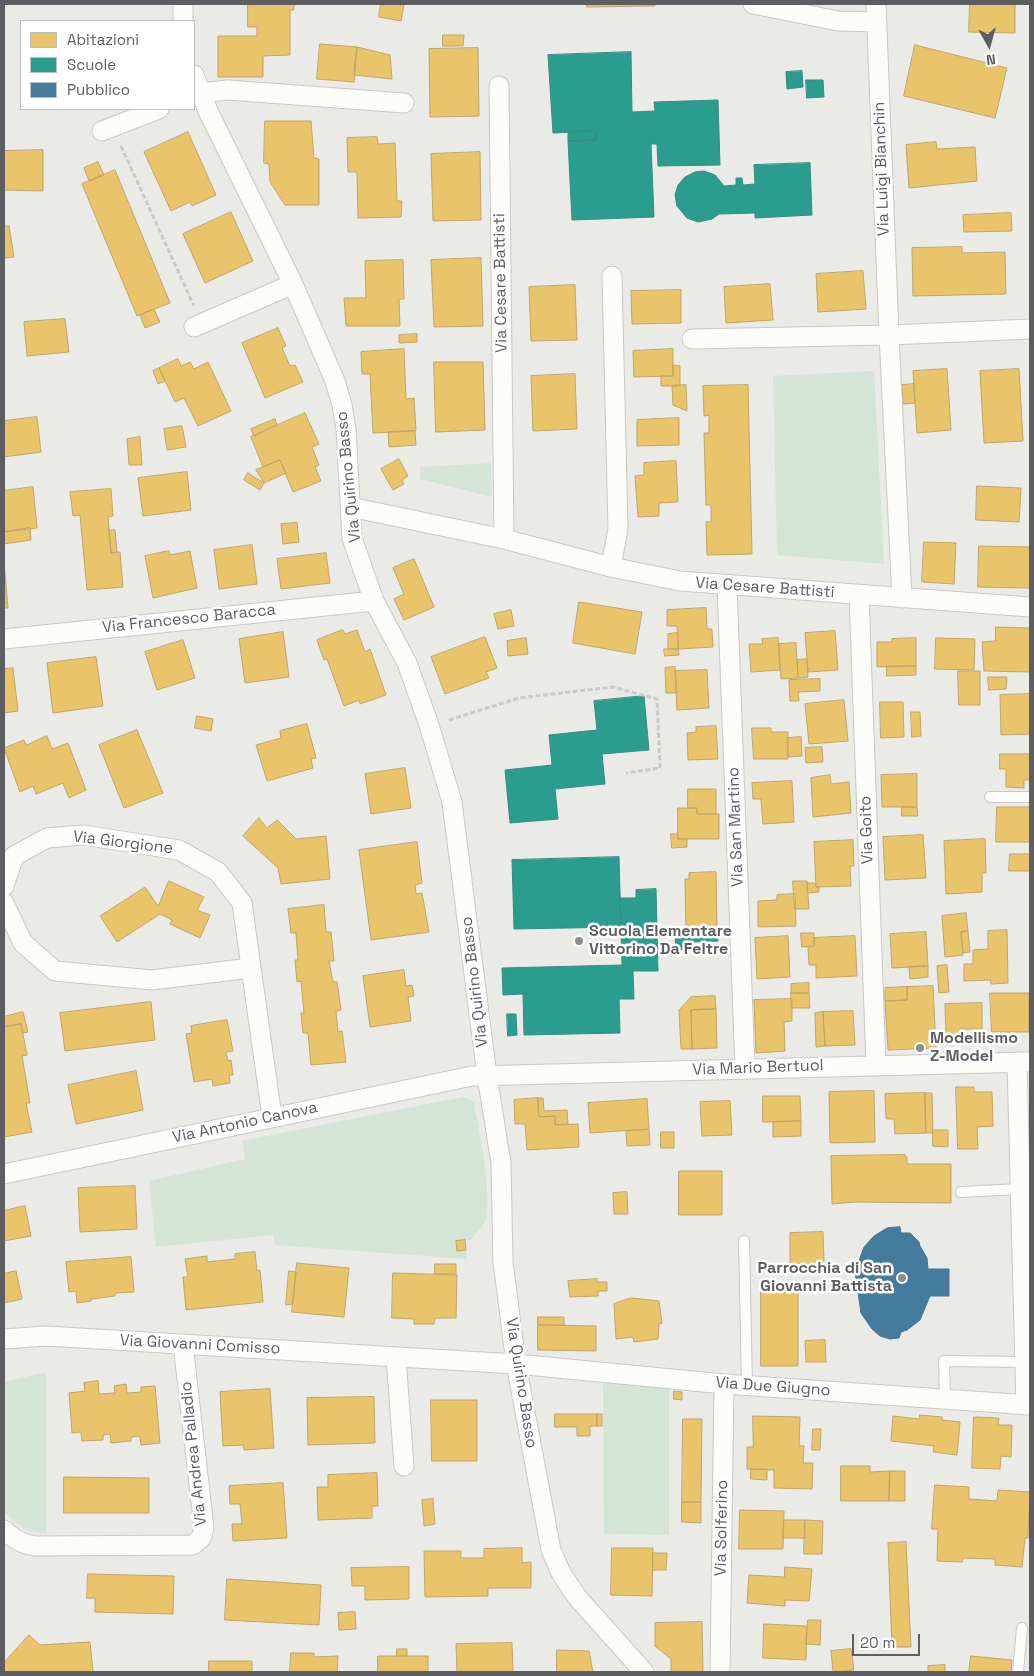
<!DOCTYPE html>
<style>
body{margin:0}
#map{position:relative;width:1034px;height:1676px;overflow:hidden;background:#eaeae6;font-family:"Space Grotesk",sans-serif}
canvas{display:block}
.frame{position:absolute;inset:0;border:5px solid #5c5e62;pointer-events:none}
.legend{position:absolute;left:20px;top:20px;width:175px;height:90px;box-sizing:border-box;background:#fff;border:1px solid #bebfc0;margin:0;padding:6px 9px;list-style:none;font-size:15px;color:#5c5e62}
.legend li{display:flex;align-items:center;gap:10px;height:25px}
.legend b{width:25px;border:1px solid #bebfc0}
.north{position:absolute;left:964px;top:20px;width:50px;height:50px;-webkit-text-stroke:4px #fff;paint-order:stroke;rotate:173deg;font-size:14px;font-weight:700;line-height:20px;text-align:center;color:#5c5e62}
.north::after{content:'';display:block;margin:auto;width:18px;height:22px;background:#5c5e62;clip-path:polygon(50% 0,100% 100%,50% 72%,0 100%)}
.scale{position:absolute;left:852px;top:1634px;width:68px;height:22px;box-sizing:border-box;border:2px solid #5c5e62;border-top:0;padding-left:6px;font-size:15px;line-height:18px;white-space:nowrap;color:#5c5e62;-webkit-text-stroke:4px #fff;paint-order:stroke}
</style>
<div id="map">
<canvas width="1034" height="1676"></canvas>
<div class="frame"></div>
<ul class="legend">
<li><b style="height:14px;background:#e9c46a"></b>Abitazioni</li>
<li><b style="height:14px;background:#2a9d8f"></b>Scuole</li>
<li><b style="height:14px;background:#457b9d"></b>Pubblico</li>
</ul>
<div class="north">N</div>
<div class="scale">20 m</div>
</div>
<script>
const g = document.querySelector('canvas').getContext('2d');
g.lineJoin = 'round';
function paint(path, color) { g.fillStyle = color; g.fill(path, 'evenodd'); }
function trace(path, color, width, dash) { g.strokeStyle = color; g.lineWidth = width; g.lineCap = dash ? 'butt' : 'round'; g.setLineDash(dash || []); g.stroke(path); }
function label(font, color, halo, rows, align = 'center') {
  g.font = font + ' "Space Grotesk",sans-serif'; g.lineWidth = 5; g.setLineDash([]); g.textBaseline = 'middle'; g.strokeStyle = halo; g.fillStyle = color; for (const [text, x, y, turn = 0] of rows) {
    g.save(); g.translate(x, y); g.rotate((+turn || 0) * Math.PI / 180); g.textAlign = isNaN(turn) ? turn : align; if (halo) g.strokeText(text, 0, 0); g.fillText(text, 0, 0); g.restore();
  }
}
paint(new Path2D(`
 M874,371L884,564L777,555L773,376Z
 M491,463L492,497L420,479V467Z
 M463,1097L474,1102C478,1127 494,1201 485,1222C482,1228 475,1234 471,1240H465L467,1259L275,1245L273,1235L156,1247L149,1181L245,1159L242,1141Z
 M46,1372V1533C25,1532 19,1525 4,1512V1382Z
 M603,1383L669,1387V1535L604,1534Z`), '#d5e5d5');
const homes = new Path2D(`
 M248,4H294V10H290V55L263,56V77H218V36H257V27H248Z
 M381,4H404L401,21L379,17Z
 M587,4H655V6L587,7Z
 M970,4H1015V33L969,32Z
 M443,35H464L463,46H443Z
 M320,44L357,47L354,82L317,79Z
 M915,45L1007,68L995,118L904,96Z
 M357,47L390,55L392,79L354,75Z
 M478,48L479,116L430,117L429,49Z
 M265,121H311L314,158L319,159V205H285L270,182L269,164L264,163Z
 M188,132L216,195L192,206L190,202L171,211L144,152Z
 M377,137L378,144L395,143L397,201H402L401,217L358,218L357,172H348L347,138Z
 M936,142L937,149L975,147L977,181L909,188L906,145Z
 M43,150V191L4,190V151Z
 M480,152L481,220L433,221L431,154Z
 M98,162L104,175L89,181L84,168Z
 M115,170L170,303L137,316L82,184Z
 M231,212L253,261L205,283L183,234Z
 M1011,213L1012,231L964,232L963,215Z
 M9,226L14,257L4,258V227Z
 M962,247V253L1005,252L1006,294L913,296L912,248Z
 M481,258L483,326L434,327L431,260Z
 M403,260L404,299H399L400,326H346L344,298H366L365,261Z
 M863,271L866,309L818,312L816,274Z
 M770,284L773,320L726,323L724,287Z
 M575,285L577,340L531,341L529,287Z
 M681,290V323L632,324L631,291Z
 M154,309L160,322L145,328L140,315Z
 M65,319L69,352L27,356L24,322Z
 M278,328L286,346L282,348L290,366L295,365L303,382L265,398L242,343Z
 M417,334V342L399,343V335Z
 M404,349L406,399L414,398L416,431L373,433L370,374H362L361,352Z
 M673,349V376L634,377L633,351Z
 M178,359L181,366L190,362L194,369L208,362L231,411L198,426L184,398L175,402L159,368Z
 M434,362H483L485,430L436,432Z
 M673,365L680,366V386H661V376H673Z
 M159,368L165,381L158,384L153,371Z
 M947,369L951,430L917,433L913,371Z
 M1019,369L1023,441L984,443L980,371Z
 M575,374L577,429L533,431L531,376Z
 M914,384L915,403L903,404L902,385Z
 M686,385L687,411L673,405L672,386Z
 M748,385L752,554L707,555L706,522H711V505H706L704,433H709V415L704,416L703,386Z
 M305,413L319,444L312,447L319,465L315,467L321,481L293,492L280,460L263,467L251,437Z
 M37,417L41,452L4,457V421Z
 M679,418V445L637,446V420Z
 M275,419L277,425L254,436L251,429Z
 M182,426L186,447L167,450L164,429Z
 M415,431L416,445L389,447L388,432Z
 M140,437L142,465H129L127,439Z
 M399,459L408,476L402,480L404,484L393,490L381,469Z
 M280,460L286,473L264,483L256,470Z
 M676,461L678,502L659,503V516L638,517L635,476L644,475V463Z
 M187,472L191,510L143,516L138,478Z
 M248,473L264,483L260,490L244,480Z
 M977,486L1021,488L1019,522L976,520Z
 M33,487L37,528L4,532V491Z
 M111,489L113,516L108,517L111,553L120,552L123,587L87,590L80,515L73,516L70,492Z
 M297,523L299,542L283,544L281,524Z
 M30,528L31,540L4,544V532Z
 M115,530L117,552L111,553L109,531Z
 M924,542L956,543L954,584L922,582Z
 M252,545L257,584L219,589L214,550Z
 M979,546L1030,547V588L978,587Z
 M169,551L170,555L190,551L197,588L153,598L145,556Z
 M326,553L330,583L281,589L277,559Z
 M414,559L434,607L404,620L394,599L404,594L393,568Z
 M4,562L8,608H4Z
 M579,602L642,612L635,654L573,643Z
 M706,608L707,629H712L713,647L678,649L677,626H667V610Z
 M511,610L514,626L498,629L494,614Z
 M996,627L1030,628V672L984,671L982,642L995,641Z
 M343,630L345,634L357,630L365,652L370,649L386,695L360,704L359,700L344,706L327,659L324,660L317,640Z
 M835,631L838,670L808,672L805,633Z
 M283,632L289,677L245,683L239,639Z
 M678,633V649H668V634Z
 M485,637L497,668L486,672L489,678L445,694L431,657Z
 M526,638L528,654L508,656L507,641Z
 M778,638L780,670L751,672L749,644H763L762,639Z
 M916,638V666L877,667V642H892V639Z
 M936,638L975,639L974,670L935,669Z
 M183,640L195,678L157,690L145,652Z
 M796,643L798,678L781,679L779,644Z
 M664,649H678L679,655L665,656Z
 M96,657L103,706L53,713L47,663Z
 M807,659L808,677L798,678L797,660Z
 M887,666H916V675L887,676Z
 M675,667L677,693H666L665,668Z
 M13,668L18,711L4,713V669Z
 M707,670L709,708L677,710L675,671Z
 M958,671H980V705H959Z
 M988,677H1007L1006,689L989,690Z
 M820,679V691L798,692L799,701H790L789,680Z
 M1030,694V734L1001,735L1000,695Z
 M844,700L848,741L809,744L805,704Z
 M880,702H903L904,737L881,738Z
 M911,712H920L921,736L912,737Z
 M197,716L213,719L211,731L195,728Z
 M307,724L316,758L311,759L313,768L267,781L256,745L281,738L280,731Z
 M716,726L718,759L688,760L687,733L696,732V727Z
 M752,728H771V732H788V759H754Z
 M137,730L163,793L124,808L99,745Z
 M47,736L52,749L68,743L86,790L69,798L63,783L36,794L33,786L20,792L4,748L24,740L26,745Z
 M801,737L802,756L788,757L787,738Z
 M822,747L823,762L806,763L805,748Z
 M1000,754H1030V780H1024V788L1006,787V769H1000Z
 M405,768L411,808L371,814L365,774Z
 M917,774V807H882L881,775Z
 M830,775L831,784L849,782L851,813L813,817L811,778Z
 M792,781L794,822L763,824L761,799H753L752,783Z
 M688,789H716V814H697V808H688Z
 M902,807H917L918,816H902Z
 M997,807H1030V842H996Z
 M678,808H697V814H719V839H678Z
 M259,818L267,828L277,820L296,839L326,836L330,879L281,884L278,868L243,836Z
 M671,834H678V839H687V847L672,848Z
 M923,835L926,878L885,880L883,837Z
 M985,839L986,873H982V892L946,894L944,841Z
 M853,840L854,866H850L851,886L816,887L814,842Z
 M417,842L422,883L415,885L416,894L422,893L429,932L371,940L359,850Z
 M1010,854H1030V871H1009Z
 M716,872L717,932L686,933L685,879H689V873Z
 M169,881L204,897L197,910L210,915L200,938L170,924L172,920L160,914L117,942L100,916L145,887L158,906Z
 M793,881H807L809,909H795Z
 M807,883H815L816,887H819V892L808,893Z
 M795,894L796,926L758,927V901L777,900V895Z
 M324,905L326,932H331L334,961H329L333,982H337L341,1010L336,1011L338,1032L342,1031L346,1062L311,1065L308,1033H303L301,1013H304L301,981L297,982L295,960H298L296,933H291L288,909Z
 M966,913L968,931L961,932L963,955L945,957L942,916Z
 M1007,930L1008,983L991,984L990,980L964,981V964H973V950L988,949V931Z
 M968,931L970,952L963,953L961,932Z
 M926,932L928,966L892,968L890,934Z
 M801,933H814V946L802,947Z
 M788,936L790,977L757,979L755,938Z
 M855,936L857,976L816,978V965H809L808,947L814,946V938Z
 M947,965L949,992L939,993L937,966Z
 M928,966V977L910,979L909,967Z
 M404,970L406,986L412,985L414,996L408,997L411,1021L370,1027L363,976Z
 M809,983V993H791V984Z
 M933,986L936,1048L888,1050L885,1001L907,1000V987Z
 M907,987V1000L885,1001V988Z
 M791,993H809L810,1008H792Z
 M990,993H1029V1032H992Z
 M715,996L716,1009L691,1010L692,1049H681L679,1010L691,997Z
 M792,999V1021L784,1022L785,1051L756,1053L754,1000Z
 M151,1002L155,1040L65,1051L60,1013Z
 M982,1003V1029H960V1034H946L945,1004Z
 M716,1009L717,1048L692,1049L691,1010Z
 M853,1011L855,1045L825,1046L823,1012Z
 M23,1012L28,1032L23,1033L21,1024L4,1027V1017Z
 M823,1012L825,1046L816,1047L815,1013Z
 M227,1020L233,1051L226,1052L228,1061L231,1060L233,1075H229L230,1083L213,1086L212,1079L194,1082L186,1034L192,1033L191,1026Z
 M21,1024L27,1055L22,1056L30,1103H26L32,1132L4,1137V1027Z
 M136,1071L143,1110L76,1124L68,1085Z
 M956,1087H974V1092H992L993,1126L977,1127L978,1149H958Z
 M874,1091L875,1142L830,1143L829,1092Z
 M925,1093H932L933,1133H926Z
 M925,1093L926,1133L895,1134L894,1119H886L885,1094Z
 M763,1096H800L801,1121L763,1122Z
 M538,1098L539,1117L555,1116V1125L578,1124L579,1147L527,1150L525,1124H515L514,1100Z
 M538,1098H543L544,1111L567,1110L568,1124L555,1125V1116L539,1117Z
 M647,1099L649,1129L590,1133L588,1103Z
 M730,1101L732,1135L702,1136L700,1102Z
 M801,1121V1136L773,1137V1122Z
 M649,1130L650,1145L627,1146L626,1131Z
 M933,1130H948V1147L933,1146Z
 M661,1132H674V1148H661Z
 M905,1155V1157H907V1164H951V1203L855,1202L832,1204L831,1156Z
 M679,1171H722V1215H679Z
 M135,1186L137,1229L80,1232L78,1188Z
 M627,1192L628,1214H614L613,1193Z
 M25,1206L31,1236L4,1241V1211Z
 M823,1232L824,1263L790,1264V1233Z
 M465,1240L466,1250L457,1251L456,1241Z
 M255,1252L257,1271L260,1270L263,1302L186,1310L183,1277H188L185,1259L207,1256V1262L235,1259V1254Z
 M131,1257L134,1292L115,1293V1296L91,1299V1301L77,1303L76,1291L69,1292L66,1262Z
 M297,1263L349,1268L344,1317L292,1312Z
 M435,1264H456V1274H435Z
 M16,1271L22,1299L4,1303V1274Z
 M289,1271L296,1272L293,1304L286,1305Z
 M393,1273L457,1275L456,1318H435L434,1324H414V1319L392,1318Z
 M597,1279V1282H607V1291H598V1296L570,1297L568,1281Z
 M761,1285H798V1366H761Z
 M631,1298L659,1301L662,1323L659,1324L658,1339L634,1342L633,1337L616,1339L614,1304Z
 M538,1317H564V1325H538Z
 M538,1325L596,1326V1351L538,1350Z
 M825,1340L826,1362H806L805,1341Z
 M98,1381L99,1394L115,1393L114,1386L126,1384L127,1393L141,1392V1387L155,1386L160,1443L141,1445L140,1436L131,1437V1441L111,1443L110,1434L103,1435V1440L82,1441L81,1432L72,1433L69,1393L85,1391L84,1383Z
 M270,1389L274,1448L244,1450L243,1445L223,1446L220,1392Z
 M674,1391L682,1392V1400L674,1399Z
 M374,1397L375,1443L308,1445L307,1398Z
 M431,1400H477V1461H432Z
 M555,1414H597V1426H590V1436H577V1427H555Z
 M597,1414H602V1426H597Z
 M920,1415L942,1417V1420L960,1422L957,1455L933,1452L934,1446L891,1441L893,1416L919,1419Z
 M753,1416L800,1417L799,1446H804L803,1463H813L812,1489L774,1488V1470L747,1469V1447H753Z
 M974,1417L999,1418L998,1425H1012L1011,1457L1001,1456L1000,1469L972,1468Z
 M683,1419H702L701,1502H682Z
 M813,1429H821L820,1450H812Z
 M841,1466H870V1472L890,1471L889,1501H841Z
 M751,1469H767V1480L751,1479Z
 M890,1471H905V1501H889Z
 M377,1473L378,1506H372V1518L318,1520L317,1487H328V1475Z
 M64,1477L149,1478V1513H64Z
 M283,1483L287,1538L233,1541L232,1524H242L240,1504H230L229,1486Z
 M935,1485L969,1487V1499L997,1501L998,1490L1030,1492L1028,1538H1025L1022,1567L995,1565V1559L963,1558L962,1562L937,1561L938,1529H932Z
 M433,1499L435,1524L424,1526L422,1500Z
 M682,1502H701V1523L682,1522Z
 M740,1510L784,1511L783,1549H739Z
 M784,1520H805V1538H783Z
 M805,1520L823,1521L822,1554H804Z
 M906,1542L911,1647H892L888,1543Z
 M522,1548V1563L531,1562V1588H488V1596L425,1597L424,1551H461V1558H484V1549Z
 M612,1548H653L652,1596L611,1595Z
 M653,1553H667L666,1570H653Z
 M409,1567V1599L365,1600V1586H352L351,1568Z
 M785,1567L812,1569L809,1601L785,1600V1606L747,1603L749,1575L784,1577Z
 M88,1574L174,1576L173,1614L95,1612V1598H87Z
 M227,1579L321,1585L319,1625L225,1620Z
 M355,1612L356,1629L339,1630L338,1613Z
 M808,1620H821L820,1645L806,1644Z
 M702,1622L703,1672H671V1659L655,1646V1623Z
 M764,1624L807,1626L806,1660L763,1658Z
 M29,1635L40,1645L90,1642L93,1672H4V1663Z
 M512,1643L513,1672H457L456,1644Z
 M397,1649H407V1656H397Z
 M851,1649L854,1670L833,1672L831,1651Z
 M557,1650L589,1651L593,1672H557Z
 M291,1653H314V1657L338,1656L337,1672H290Z
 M378,1656H428V1672H378Z
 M971,1656L1012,1660L1011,1672H969Z
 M209,1661H252V1672H209Z
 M945,1665V1672H928V1666Z`);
paint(homes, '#e9c46a');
trace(homes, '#bfa568', 1);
const schools = new Path2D(`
 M631,52L632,112L655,111L654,102L718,100L720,165L658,166L657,144H651L654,217L572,220L568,141L596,140V131L553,133L548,55Z
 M802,71L803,87L787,89L786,72Z
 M806,80H823L824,97L807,98Z
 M596,131V140L568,141V132Z
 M810,163L812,215L755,218V213L719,214L712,219L698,222L687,218L677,206L675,195L678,185L685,177L695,172L704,171L715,175L724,186L736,185V178H742L743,185L755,184L754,165Z
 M644,696L649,750L602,754L605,784L555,789L558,819L510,823L505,770L552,765L549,735L597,730L594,701Z
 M619,857L621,927L514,929L512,860Z
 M656,889L658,971H633L634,999H619L620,1033L524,1035L523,994L503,995L502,968L622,965L620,898H636V890Z
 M717,932L718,941L692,942V949L676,950L675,933Z
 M507,1014H516L517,1035L508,1036Z`);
paint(schools, '#2a9d8f');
trace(schools, '#398a82', 1);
const public = new Path2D(`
 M900,1227L901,1233H910L919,1242L920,1246L927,1258L928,1269H949V1296H930L920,1320L907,1330L901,1332L899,1338L890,1339L880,1336L872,1329L861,1313L855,1272L864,1247L874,1236L887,1228Z`);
paint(public, '#457b9d');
trace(public, '#4c728b', 1);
const lane = new Path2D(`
 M990,797H1030
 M961,1192L1019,1189
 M744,1241L747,1385
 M945,1400L944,1361L1026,1362
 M1018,1672L1022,1628`);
const street = new Path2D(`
 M183,4V21
 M753,4L838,21L877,22
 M876,4L889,335L902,598
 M194,75L208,111L293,284L335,381L342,405L346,429L352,538L374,601L407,663L429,725L452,802L487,1076L501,1163L503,1262L516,1364L551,1550L561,1573L577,1597L644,1672
 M499,86L504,539
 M194,95L200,93L228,90L404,103
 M102,131L159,109
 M194,327L293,284
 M692,339L889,335L1030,329
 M350,507L504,539L611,567L680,581L1030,607
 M611,567L618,529L612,276
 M727,585L745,1069
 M859,595L876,1065
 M4,639L374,601
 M4,886L14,856L47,838L83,835L179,850L218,872L242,903L272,1117
 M4,903L23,943L55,971L152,980L250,968
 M1017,1062L1026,1405
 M4,1174L472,1076L1030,1062
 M4,1339L46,1336L516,1364L724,1384L1030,1405
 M396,1357L404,1466
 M4,1530C14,1539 22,1544 35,1546L193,1545L201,1538L204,1528L183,1344
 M720,1672L724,1384`);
trace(lane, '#c8c8c7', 12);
trace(street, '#c8c8c7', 21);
trace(new Path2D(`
 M121,146L194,306
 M449,720L519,698L613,687L657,699L660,768L626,773`), '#c9cbca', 3, [5, 2.5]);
trace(lane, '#fcfcfb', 10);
trace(street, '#fcfcfb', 19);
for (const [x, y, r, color] of [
 [579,941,5,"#8e8f90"],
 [920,1048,5,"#8e8f90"],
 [902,1278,5,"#8e8f90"]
]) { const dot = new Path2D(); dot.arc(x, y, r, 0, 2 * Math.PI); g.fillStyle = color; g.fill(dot); trace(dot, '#fff', 2); }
label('16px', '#5c5e62', '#fff', [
 ["Via Luigi Bianchin",882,169,-92],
 ["Via Cesare Battisti",501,283,-91],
 ["Via Quirino Basso",349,477,-96],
 ["Via Cesare Battisti",765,588,4],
 ["Via Francesco Baracca",189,619,-6],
 ["Via San Martino",736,827,-92],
 ["Via Goito",867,830,-92],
 ["Via Giorgione",123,843,7],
 ["Via Quirino Basso",475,982,-97],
 ["Via Mario Bertuol",758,1068,-2],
 ["Via Antonio Canova",245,1123,-12],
 ["Via Giovanni Comisso",200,1345,3],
 ["Via Quirino Basso",521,1383,81],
 ["Via Due Giugno",773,1387,4],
 ["Via Andrea Palladio",194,1454,-96],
 ["Via Solferino",722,1528,-89]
]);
label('bold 16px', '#5c5e62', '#fff', [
 ["Scuola Elementare",589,932],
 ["Vittorino Da Feltre",589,950],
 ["Modellismo",930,1039],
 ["Z-Model",930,1057],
 ["Parrocchia di San",892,1269,"right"],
 ["Giovanni Battista",892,1287,"right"]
], 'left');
</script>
